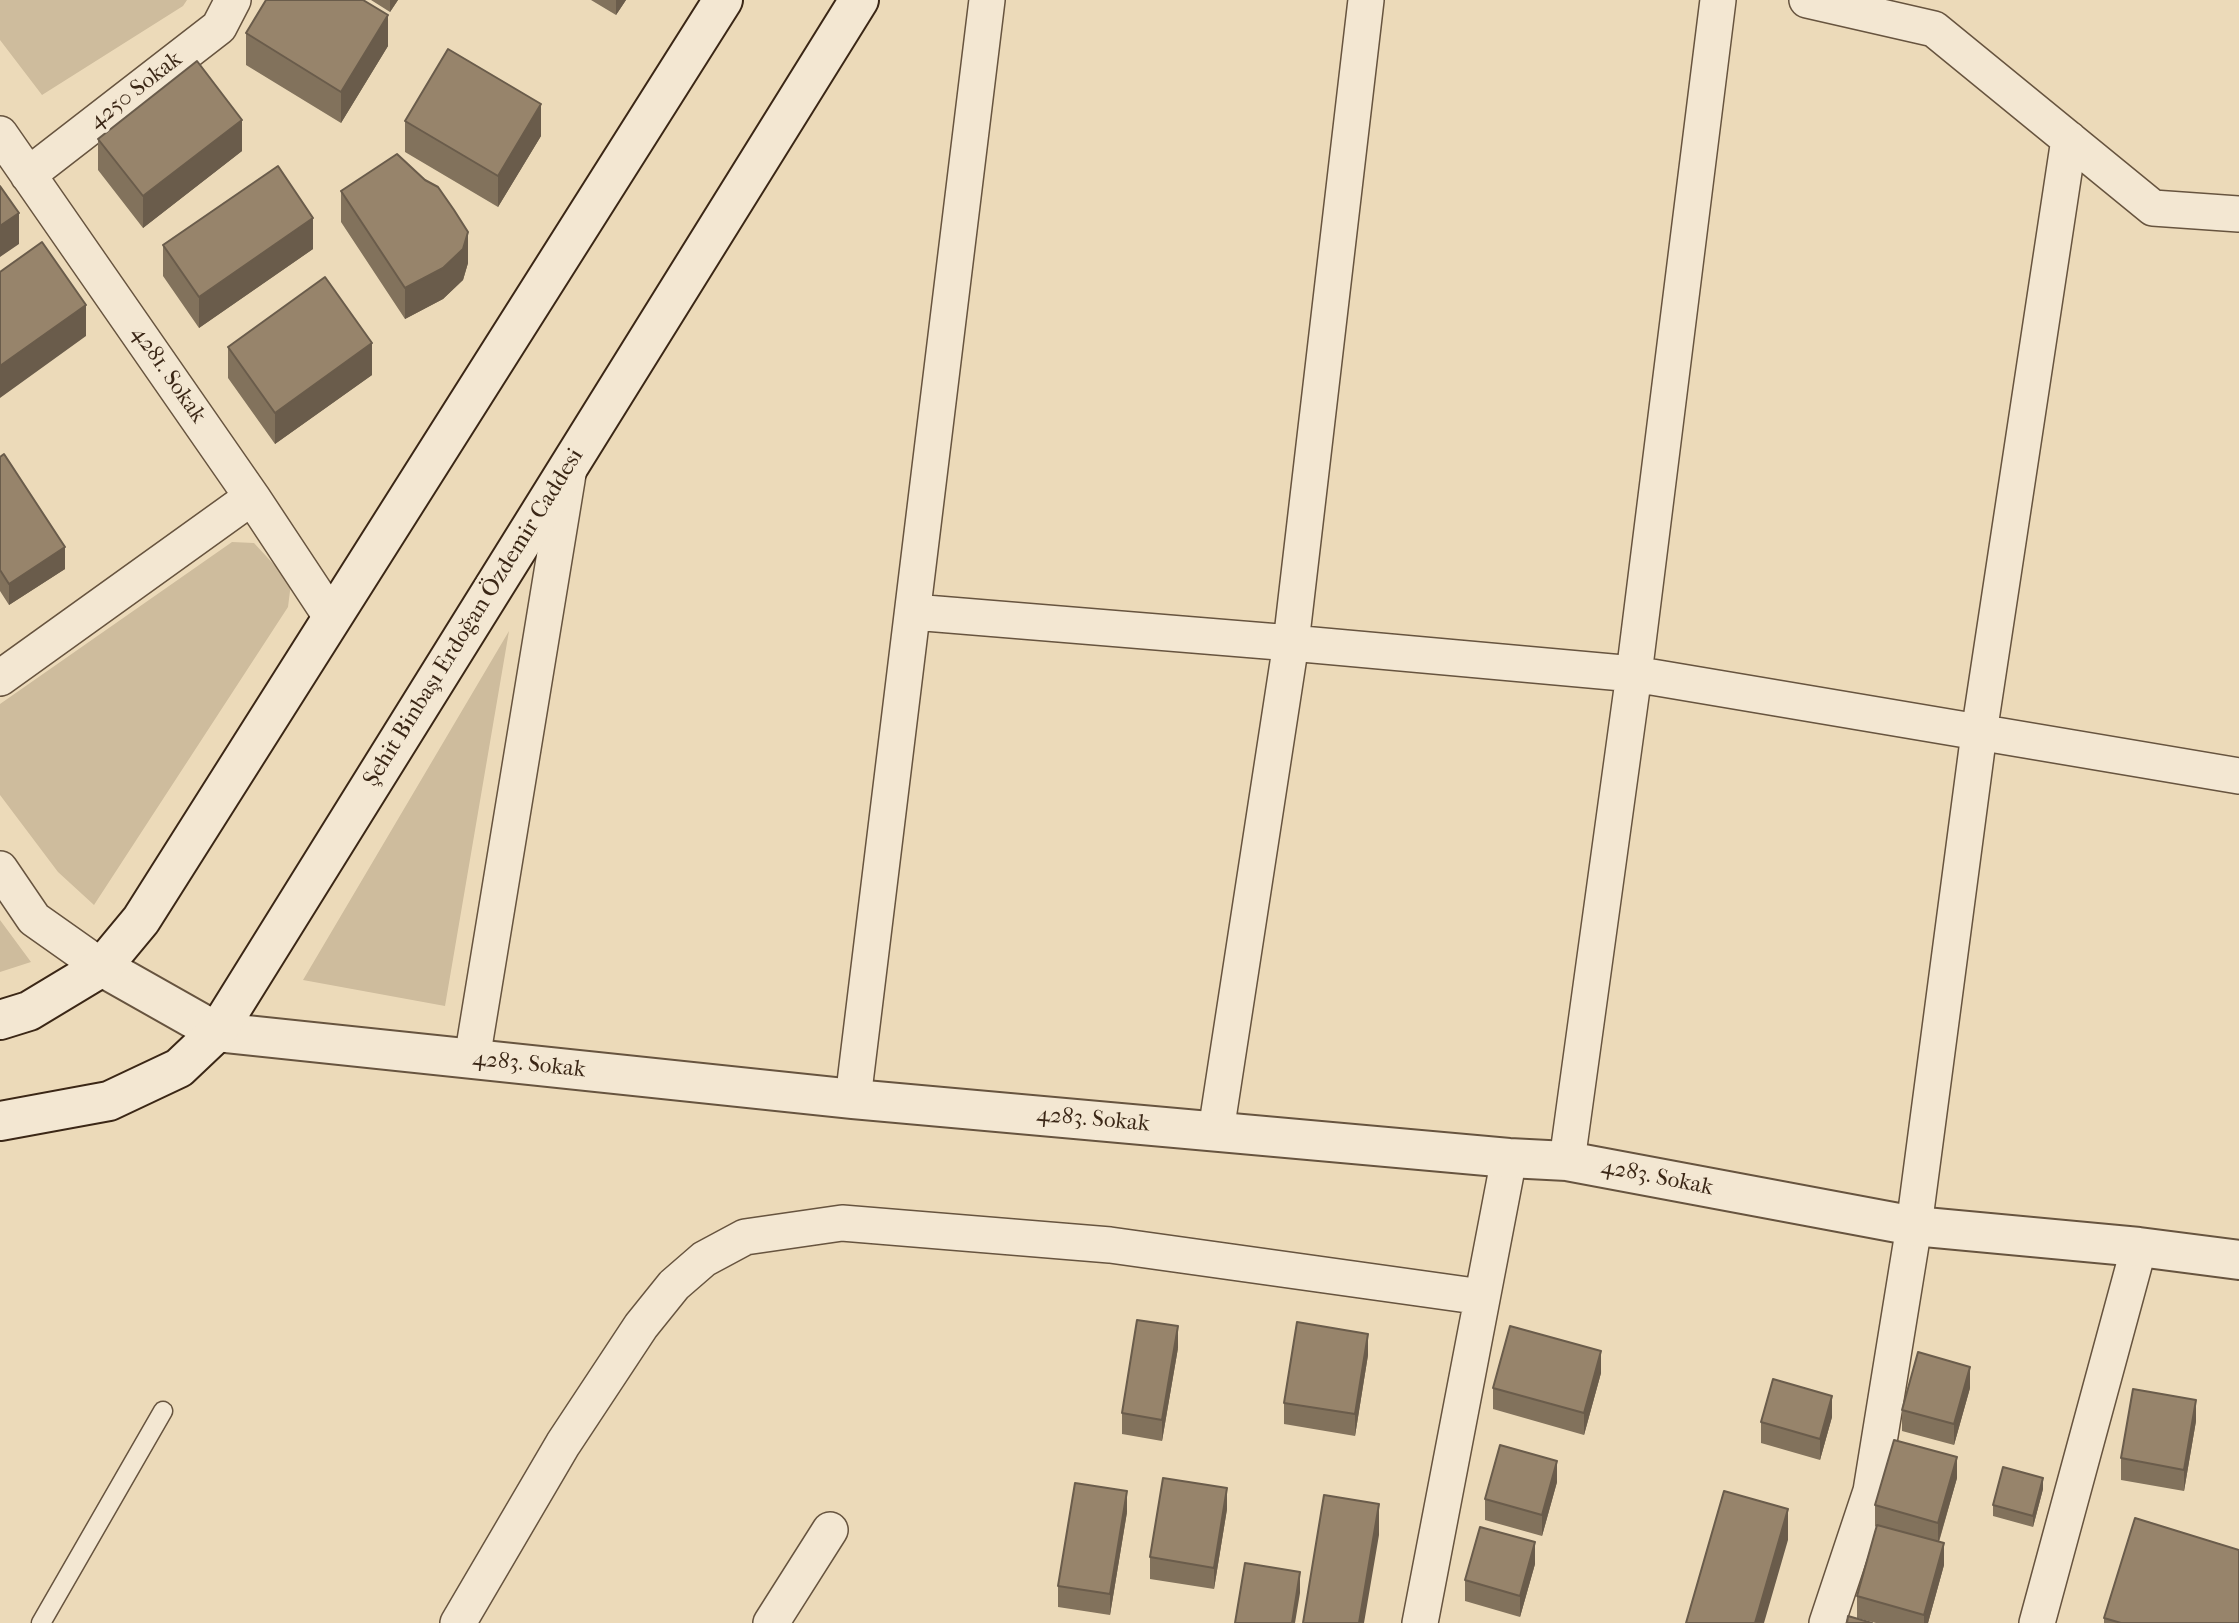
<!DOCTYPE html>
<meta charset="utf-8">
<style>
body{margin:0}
canvas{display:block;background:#ecdab9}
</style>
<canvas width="2239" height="1623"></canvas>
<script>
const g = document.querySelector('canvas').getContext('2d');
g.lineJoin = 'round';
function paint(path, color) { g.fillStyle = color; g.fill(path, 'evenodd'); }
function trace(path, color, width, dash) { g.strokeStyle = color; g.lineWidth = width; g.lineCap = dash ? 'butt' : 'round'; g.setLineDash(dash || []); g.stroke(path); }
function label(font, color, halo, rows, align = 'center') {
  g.font = font + ' "IM FELL French Canon",serif'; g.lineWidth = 7; g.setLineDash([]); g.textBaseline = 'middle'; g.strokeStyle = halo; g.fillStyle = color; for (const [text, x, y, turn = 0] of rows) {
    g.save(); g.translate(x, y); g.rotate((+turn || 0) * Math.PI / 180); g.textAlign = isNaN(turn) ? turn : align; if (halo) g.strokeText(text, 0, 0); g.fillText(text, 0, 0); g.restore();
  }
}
paint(new Path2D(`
 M0,0H187L183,6L42,95L0,40Z
 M232,542L254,543L291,583L288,607L94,905L58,872L0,795V704Z
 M509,631L445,1006L303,980Z
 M0,920L31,962L0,972Z`), '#cebc9d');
const service = new Path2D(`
 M41,1623L163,1411`);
const minor = new Path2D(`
 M1807,0L1934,29L2153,208L2239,214
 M0,134L252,497L332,618
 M28,175L219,27L233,0
 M913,612L1291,643L1634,674L2239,776
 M0,678L252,497
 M0,869L34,919L102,967
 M472,1059L569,468
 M853,1099L987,0
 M1216,1131L1291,643L1366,0
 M1567,1161L1634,674L1718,0
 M458,1623L563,1444L641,1326L674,1285L704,1259L745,1237L842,1223L1110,1245L1482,1297
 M771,1623L830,1530
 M1420,1623L1509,1158
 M1827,1623L1871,1491L1914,1226L1979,733L2069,139
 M2037,1623L2139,1247`);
const tertiary = new Path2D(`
 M102,967L217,1032L853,1099L1509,1158L1567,1161L1914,1226L2139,1247L2239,1260`);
const secondary = new Path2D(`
 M0,1020L29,1011L102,967L141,920L723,0
 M0,1121L109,1101L179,1068L217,1032L859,0`);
trace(service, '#67543f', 21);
trace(minor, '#67543f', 38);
trace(tertiary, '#67543f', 42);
trace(secondary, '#3b2716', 42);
trace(service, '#f3e7d2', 18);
trace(minor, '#f3e7d2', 35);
trace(tertiary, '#f3e7d2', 38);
trace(secondary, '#f3e7d2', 38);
paint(new Path2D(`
 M371,0H398L390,12Z
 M591,0H626L616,15Z
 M246,33L388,46L341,123L246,65Z
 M405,121L541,136L498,207L405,152Z
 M98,139L242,151L143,228L98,170Z
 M341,191L468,263L463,280L443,299L405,319L341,222Z
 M163,245L313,249L199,328L163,276Z
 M228,347L372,375L275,444L228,378Z
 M0,457L65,569L9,605L0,591Z
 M1178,1348L1162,1441L1122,1434V1413Z
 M1368,1355L1355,1436L1284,1424V1403Z
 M1601,1373L1584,1435L1493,1409V1388Z
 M1970,1388L1954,1445L1902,1431V1410Z
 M1832,1417L1820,1460L1761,1443V1422Z
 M2196,1421L2184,1491L2121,1480V1458Z
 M1957,1478L1939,1542L1944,1565L1928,1623H1876L1857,1618V1596L1876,1527L1875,1526V1505Z
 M1557,1482L1542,1536L1485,1520V1499Z
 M2043,1489L2033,1527L1993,1516V1505Z
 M1227,1509L1214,1589L1150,1579V1557Z
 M1127,1512L1110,1615L1058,1607V1586Z
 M1535,1564L1520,1617L1465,1601V1580Z
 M2104,1618L2239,1623H2104Z`), '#82725c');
paint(new Path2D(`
 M390,0H398L390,12Z
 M616,0H626L616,15Z
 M388,15V46L341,123V92Z
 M541,104V136L498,207V176Z
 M242,120V151L143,228V196Z
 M19,213V244L0,257V226Z
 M313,218V249L199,328V297Z
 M468,232V263L463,280L443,299L405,319V288Z
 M86,305V336L0,398V366Z
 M372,343V375L275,444V413Z
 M65,547V569L9,605V584Z
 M1178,1326V1348L1162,1441V1420Z
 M1368,1334V1355L1355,1436V1414Z
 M1601,1351V1373L1584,1435V1413Z
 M1970,1367V1388L1954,1445V1424Z
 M1832,1396V1417L1820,1460V1439Z
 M2196,1400V1421L2184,1491V1470Z
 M1957,1457V1478L1938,1544V1523Z
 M1557,1461V1482L1542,1536V1515Z
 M2043,1478V1489L2033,1527V1516Z
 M1227,1488V1509L1214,1589V1568Z
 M1127,1491V1512L1110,1615V1594Z
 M1379,1504V1535L1364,1623H1359Z
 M1788,1509V1540L1764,1623H1755Z
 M1535,1542V1564L1520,1617V1596Z
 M1944,1543V1565L1928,1623H1924V1615Z
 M1300,1572V1593L1295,1623H1292Z`), '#6a5c4b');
const building = new Path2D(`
 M266,0H363L388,15L341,92L246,33Z
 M448,49L541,104L498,176L405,121Z
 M197,61L242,120L143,196L98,139Z
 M397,154L425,180L438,187L454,210L468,232L463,249L443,268L405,288L341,191Z
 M278,166L313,218L199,297L163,245Z
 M0,186L19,213L0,226Z
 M42,242L86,305L0,366V272Z
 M325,277L372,343L275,413L228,347Z
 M4,454L65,547L9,584L0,570V457Z
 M1137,1320L1178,1326L1162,1420L1122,1413Z
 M1297,1322L1368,1334L1355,1414L1284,1403Z
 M1510,1326L1601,1351L1584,1413L1493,1388Z
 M1918,1352L1970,1367L1954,1424L1902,1410Z
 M1773,1379L1832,1396L1820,1439L1761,1422Z
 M2133,1389L2196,1400L2184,1470L2121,1458Z
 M1894,1440L1957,1457L1938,1523L1875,1505Z
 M1500,1445L1557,1461L1542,1515L1485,1499Z
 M2003,1467L2043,1478L2033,1516L1993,1505Z
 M1163,1478L1227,1488L1214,1568L1150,1557Z
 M1075,1483L1127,1491L1110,1594L1058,1586Z
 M1724,1491L1788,1509L1755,1623H1686Z
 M1324,1495L1379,1504L1359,1623H1303Z
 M2135,1518L2239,1550V1623H2121L2104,1618Z
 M1877,1525L1944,1543L1924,1615L1857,1596Z
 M1480,1527L1535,1542L1520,1596L1465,1580Z
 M1245,1563L1300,1572L1292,1623H1235Z
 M1848,1616L1872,1623H1847Z`);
paint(building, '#97846b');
trace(building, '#6a5c4b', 2);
label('23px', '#3b2716', '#f3e7d2', [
 ["4250 Sokak",136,91,-38],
 ["4281. Sokak",168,375,55],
 ["Şehit Binbaşı Erdoğan Özdemir Caddesi",474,618,-58],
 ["4283. Sokak",529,1065,6],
 ["4283. Sokak",1093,1120,5],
 ["4283. Sokak",1657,1178,11]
]);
</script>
